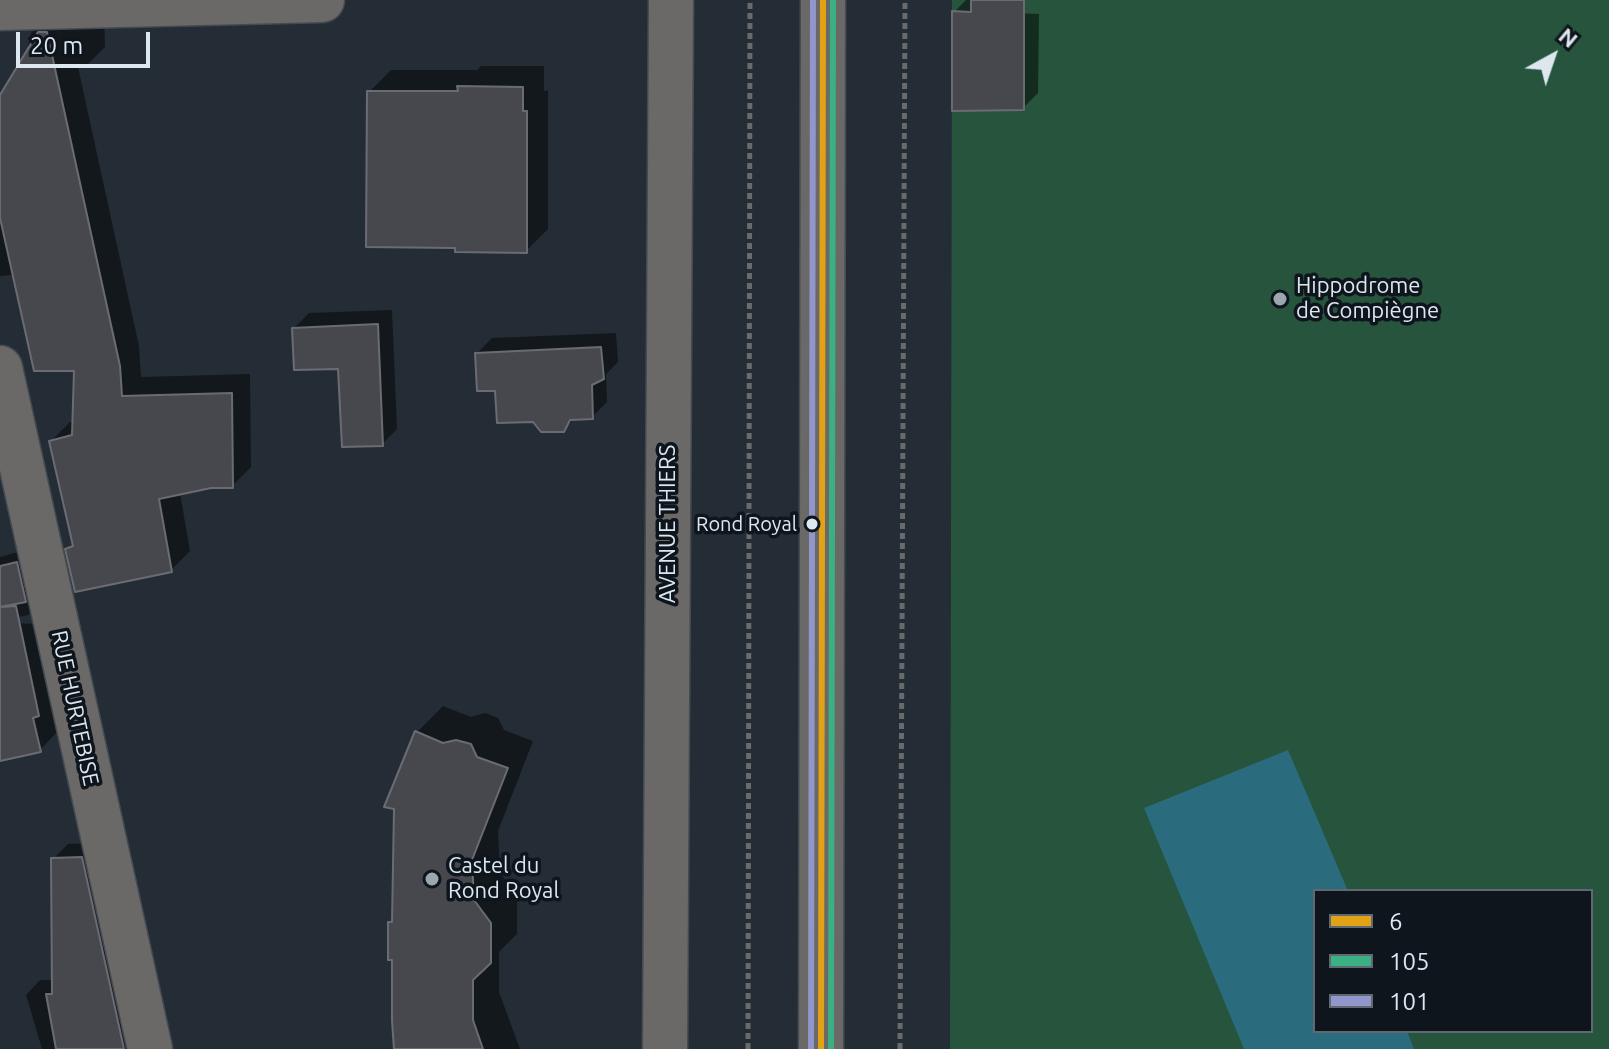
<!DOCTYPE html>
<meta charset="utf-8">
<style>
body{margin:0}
#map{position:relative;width:1609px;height:1049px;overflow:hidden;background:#242d35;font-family:Ubuntu,sans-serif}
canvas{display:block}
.legend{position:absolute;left:1313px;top:889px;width:280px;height:144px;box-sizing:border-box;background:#0e151c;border:2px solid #606971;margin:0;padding:10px 14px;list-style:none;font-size:24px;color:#dce7f0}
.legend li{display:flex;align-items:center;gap:16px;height:40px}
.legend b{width:40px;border:2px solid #606971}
.north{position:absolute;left:1513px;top:16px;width:80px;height:80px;-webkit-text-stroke:6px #0e151c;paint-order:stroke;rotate:40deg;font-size:22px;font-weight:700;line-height:32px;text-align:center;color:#dce7f0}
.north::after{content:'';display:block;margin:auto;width:28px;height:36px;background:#dce7f0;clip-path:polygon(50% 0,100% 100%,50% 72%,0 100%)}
.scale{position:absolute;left:16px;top:32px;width:134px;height:36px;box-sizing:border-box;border:4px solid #dce7f0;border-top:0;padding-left:10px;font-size:24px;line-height:28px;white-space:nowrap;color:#dce7f0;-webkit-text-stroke:6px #0e151c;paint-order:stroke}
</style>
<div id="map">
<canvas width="1609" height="1049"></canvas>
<ul class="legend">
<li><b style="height:10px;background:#e1a215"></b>6</li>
<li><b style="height:10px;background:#3ab083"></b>105</li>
<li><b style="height:10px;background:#9297cb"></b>101</li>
</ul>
<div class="north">N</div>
<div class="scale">20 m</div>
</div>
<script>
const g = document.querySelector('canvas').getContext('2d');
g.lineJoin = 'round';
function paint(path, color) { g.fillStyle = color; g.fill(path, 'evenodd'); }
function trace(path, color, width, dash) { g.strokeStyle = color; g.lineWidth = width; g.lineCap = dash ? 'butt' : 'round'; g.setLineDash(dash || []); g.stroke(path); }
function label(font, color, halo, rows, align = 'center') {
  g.font = font + ' Ubuntu,sans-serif'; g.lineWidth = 7; g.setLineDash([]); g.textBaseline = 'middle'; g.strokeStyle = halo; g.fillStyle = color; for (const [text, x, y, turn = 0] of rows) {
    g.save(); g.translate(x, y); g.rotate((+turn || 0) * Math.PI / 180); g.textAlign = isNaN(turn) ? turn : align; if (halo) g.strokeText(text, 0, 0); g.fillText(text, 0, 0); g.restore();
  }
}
paint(new Path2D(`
 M952,0H1609V1049H950ZM1315,891H1591V1031H1315Z`), '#26543d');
paint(new Path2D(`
 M1288,750L1348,891H1315V1031H1407L1414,1049H1244L1144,808Z`), '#2a6b7e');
paint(new Path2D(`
 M966,0H1015L1014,13L1039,14L1038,93L1023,108L954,12Z
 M104,12L105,47L85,67H78L139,346L141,377L250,374L251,467L232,486H211L180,493L190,551L171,570L68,549L74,543L51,441L70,422L74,421L76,369H35L13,275L0,276V97L25,59L31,33L51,14Z
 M481,66H544V91L548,90V229L526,251L369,92L391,70H477Z
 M392,310L397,429L382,444L340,367L294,328L309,313Z
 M616,333L618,362L606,374L607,402L592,417L575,418L563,430L497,389L477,353L492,338Z
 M32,548L43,600L28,615L0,621V557Z
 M0,623L46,624L61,728L40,750L0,759Z
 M443,706L471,717L485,713L498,718L504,730L533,741L498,831L500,872L517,896V934L499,952V992L520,1049H396L394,958L390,923L394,919L416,733Z
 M97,843L144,1049H42L26,995L40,980H54L53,859L68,844Z`), '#0007');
const building = new Path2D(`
 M971,0H1024V110L952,111V11L971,12Z
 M38,32H47L120,366L122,396L232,393L233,488H211L159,499L172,572L75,592L65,549L73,546L49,441L72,435L74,371H34L0,218V95Z
 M457,86L523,87V111H527V253L455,252V248L366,247L367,91H458Z
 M378,324L383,446L342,447L338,369L294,370L292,328Z
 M601,347L604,379L592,385L593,419L570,420L564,432H541L533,422L497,423L495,391H477L475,353Z
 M17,562L26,602L0,607V566Z
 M16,606L39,716L33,718L41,752L0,761V607Z
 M415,731L443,743L456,740L471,744L477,757L508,768L472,860L474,900L491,923V963L473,980V1020L483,1049H394L392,1021V960H388V922H392L394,809L384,807Z
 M82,857L124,1049H56L46,994H52L51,858Z`);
paint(building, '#47484e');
trace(building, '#6b6b73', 2);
const minor = new Path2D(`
 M0,8L322,0
 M0,368L150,1049
 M665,1049L671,0
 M821,1049L823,0`);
trace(minor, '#434b51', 47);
trace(new Path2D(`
 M748,1049L750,0
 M900,1049L905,0`), '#696a6c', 5, [6, 4]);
trace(minor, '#6b6868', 44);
trace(new Path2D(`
 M821,1049L823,0`), '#e1a215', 6);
trace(new Path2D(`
 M831,1049L833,0`), '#3ab083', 6);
trace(new Path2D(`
 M811,1049L813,0`), '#9297cb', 6);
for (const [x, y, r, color] of [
 [1280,299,8,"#9ca6af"],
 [812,524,7,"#dce7f0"],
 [432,879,8,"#9ca6af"]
]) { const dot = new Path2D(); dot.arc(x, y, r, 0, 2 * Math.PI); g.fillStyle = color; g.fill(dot); trace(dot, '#0e151c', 3); }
label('20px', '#dce7f0', '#0e151c', [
 ["Rond Royal",797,524]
], 'right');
label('22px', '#dce7f0', '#0e151c', [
 ["Hippodrome",1296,286],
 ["de Compiègne",1296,311],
 ["Castel du",448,866],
 ["Rond Royal",448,891]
], 'left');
label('22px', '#dce7f0', '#0e151c', [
 ["AVENUE THIERS",668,524,-90],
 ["RUE HURTEBISE",75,708,78]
]);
</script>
